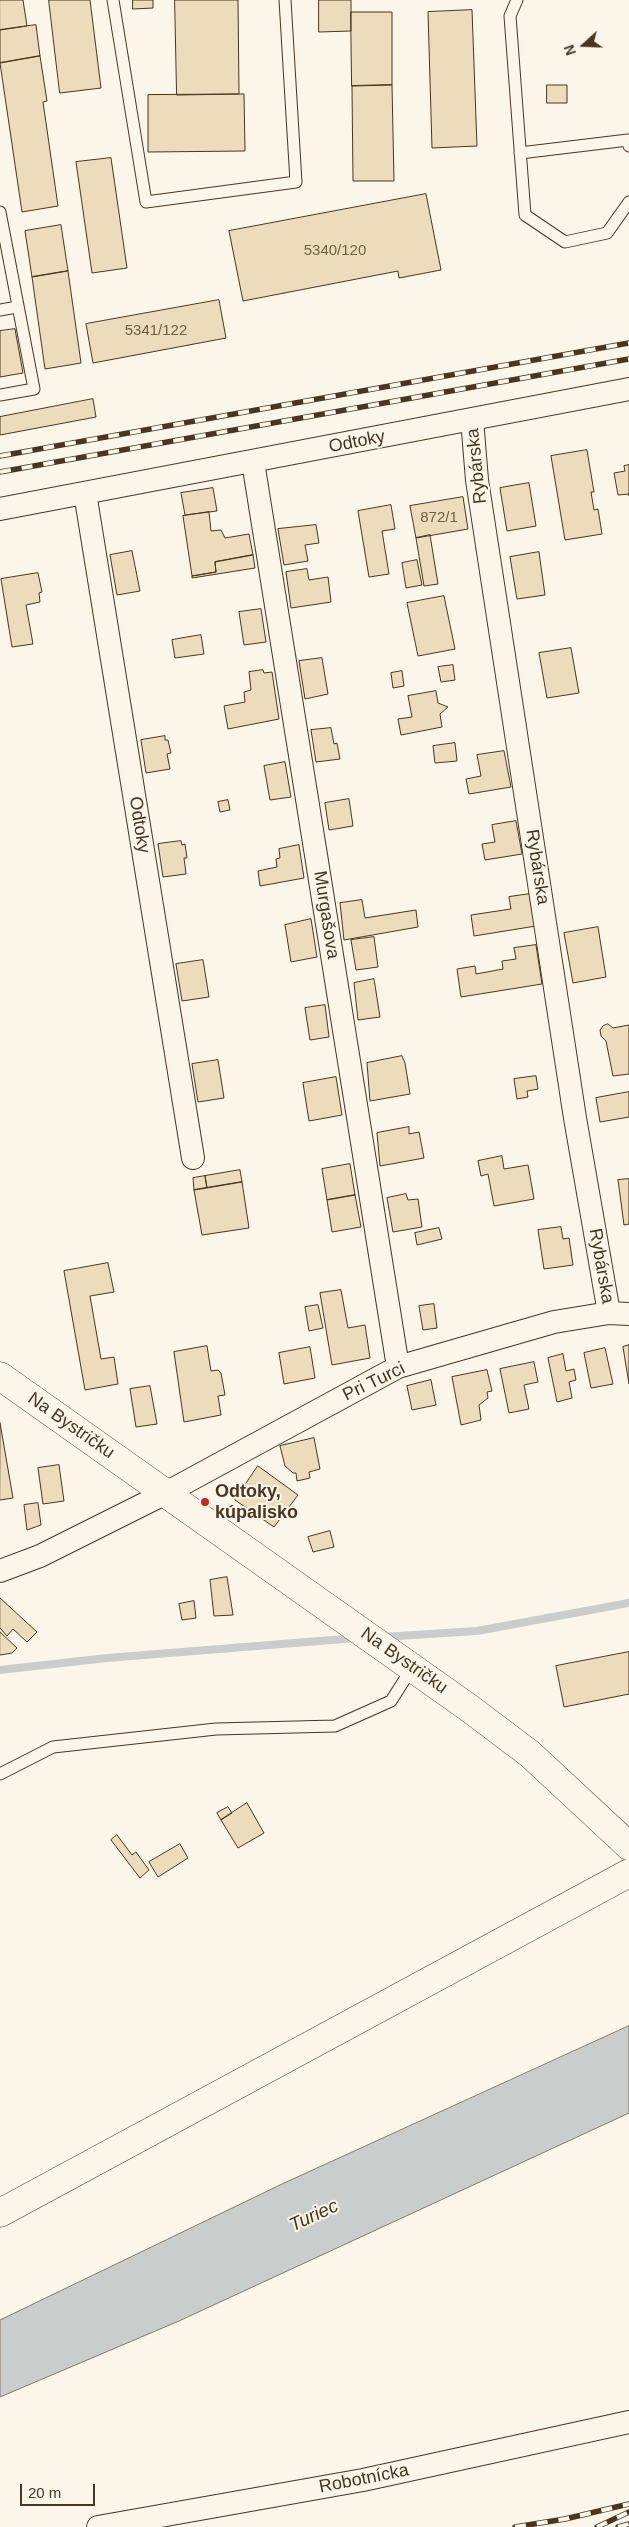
<!DOCTYPE html>
<meta charset="utf-8">
<style>
body{margin:0}
#map{position:relative;width:629px;height:2527px;overflow:hidden;background:#fbf6e9;font-family:Helvetica,sans-serif}
canvas{display:block}
.north{position:absolute;left:559px;top:20px;width:50px;height:50px;-webkit-text-stroke:4px #fbf6e9;paint-order:stroke;rotate:250deg;font-size:14px;font-weight:700;line-height:20px;text-align:center;color:#4a3520}
.north::after{content:'';display:block;margin:auto;width:18px;height:22px;background:#4a3520;clip-path:polygon(50% 0,100% 100%,50% 72%,0 100%)}
.scale{position:absolute;left:20px;top:2484px;width:75px;height:22px;box-sizing:border-box;border:2px solid #4a3520;border-top:0;padding-left:6px;font-size:15px;line-height:18px;white-space:nowrap;color:#4a3520;-webkit-text-stroke:4px #fbf6e9;paint-order:stroke}
</style>
<div id="map">
<canvas width="629" height="2527"></canvas>
<div class="north">N</div>
<div class="scale">20 m</div>
</div>
<script>
const g = document.querySelector('canvas').getContext('2d');
g.lineJoin = 'round';
function paint(path, color) { g.fillStyle = color; g.fill(path, 'evenodd'); }
function trace(path, color, width, dash) { g.strokeStyle = color; g.lineWidth = width; g.lineCap = dash ? 'butt' : 'round'; g.setLineDash(dash || []); g.stroke(path); }
function label(font, color, halo, rows, align = 'center') {
  g.font = font + ' Helvetica,sans-serif'; g.lineWidth = 4; g.setLineDash([]); g.textBaseline = 'middle'; g.strokeStyle = halo; g.fillStyle = color; for (const [text, x, y, turn = 0] of rows) {
    g.save(); g.translate(x, y); g.rotate((+turn || 0) * Math.PI / 180); g.textAlign = isNaN(turn) ? turn : align; if (halo) g.strokeText(text, 0, 0); g.fillText(text, 0, 0); g.restore();
  }
}
const water = new Path2D(`
 M629,2026V2113L179,2321L0,2397V2320L282,2184Z`);
paint(water, '#c9cecd');
trace(water, '#887966', 1);
trace(new Path2D(`
 M381,1637L477,1631L629,1603
 M0,1670L107,1658L357,1638`), '#c9cecd', 8);
const building = new Path2D(`
 M0,0H23L27,26L0,30Z
 M49,0H90L101,88L60,93Z
 M133,0H153V8L133,9Z
 M175,0H238L239,94L177,95Z
 M319,0H351V31L319,32Z
 M472,10L477,146L432,148L428,12Z
 M351,12H392V85L352,86Z
 M36,25L40,56L0,63V30Z
 M40,56L47,101L43,102L58,206L22,212L0,63Z
 M392,85L394,181H353L352,86Z
 M547,85H567V103H547Z
 M239,94H244L245,151L148,152V95Z
 M111,158L127,268L92,273L76,162Z
 M426,194L441,270L399,278L398,271L243,301L229,231Z
 M61,225L68,271L32,277L25,231Z
 M68,271L81,363L45,369L32,277Z
 M219,300L226,338L93,363L86,324Z
 M15,329L23,373L0,377V331Z
 M93,399L96,417L0,435V417Z
 M587,450L594,492H591L594,510L598,509L602,534L565,540L551,456Z
 M629,465V496V494L618,495L614,473L625,471L624,466Z
 M529,483L536,526L507,531L500,488Z
 M213,488L217,511L185,515L181,493Z
 M463,497L468,529L416,538L410,506Z
 M391,505L395,529L382,531L389,574L369,577L358,511Z
 M209,512L211,531L221,530L225,538L249,534L253,555L215,562L216,572L192,576L183,516Z
 M316,525L319,543L305,545L308,561L284,565L278,529Z
 M430,535L438,584L424,586L416,538Z
 M132,551L140,591L117,595L110,555Z
 M539,552L545,595L517,599L510,557Z
 M253,555L255,568L192,578V576L216,572L215,562Z
 M417,560L422,585L406,588L402,563Z
 M307,569L309,580L328,577L331,602L291,608L286,572Z
 M38,573L42,592L39,593L40,602L26,605L33,644L12,647L1,579Z
 M444,596L455,649L418,656L407,603Z
 M261,609L266,642L244,645L239,612Z
 M201,635L204,654L175,658L172,640Z
 M571,648L579,693L547,698L539,653Z
 M322,658L328,694L305,699L299,661Z
 M453,665L455,680L441,682L438,667Z
 M263,670L264,673L272,672L279,719L228,729L224,706L245,702L244,692L251,690L249,672Z
 M402,671L404,686L393,688L391,673Z
 M436,691L438,703L448,707L440,714L442,727L401,735L398,719L412,717L408,696Z
 M331,728L334,744L337,743L340,759L316,762L311,730Z
 M165,736V740H168L171,753L167,754L170,769L146,773L141,740Z
 M455,743L457,761L435,763L433,746Z
 M504,751L511,787L469,794L466,779L481,776L477,755Z
 M285,762L291,797L270,800L264,766Z
 M349,799L353,826L329,830L325,803Z
 M228,800L230,810L220,812L218,802Z
 M516,821L522,854L485,860L482,844L495,842L492,825Z
 M181,841L182,845L185,844L187,858H184L186,874L163,877L158,844Z
 M299,845L304,878L260,886L258,871L277,867L276,859L280,858L279,849Z
 M530,894L536,926L474,936L471,915L511,909L509,897Z
 M362,900L365,918L416,910L418,927L344,940L340,903Z
 M311,919L317,957L291,962L285,925Z
 M598,927L606,977L573,983L564,933Z
 M374,937L378,967L356,970L351,940Z
 M536,945L542,984L461,997L457,969L475,966L476,974L503,969L502,961L516,959L514,948Z
 M203,960L209,997L182,1001L176,964Z
 M374,979L380,1017L358,1020L354,983Z
 M325,1005L329,1037L310,1040L305,1008Z
 M608,1024L613,1028L629,1025V1074L613,1076L606,1041L601,1036L600,1030L603,1026Z
 M402,1056L405,1063L410,1094L370,1101L367,1063Z
 M218,1060L224,1098L198,1102L192,1064Z
 M536,1076L538,1089L527,1091L528,1097L517,1099L514,1079Z
 M336,1077L342,1115L309,1121L303,1083Z
 M629,1092V1117L600,1122L596,1098Z
 M409,1127V1134L419,1132L424,1158L380,1166L377,1133Z
 M502,1156L504,1169L528,1165L534,1199L494,1206L488,1174L481,1176L478,1161Z
 M350,1164L355,1195L327,1200L322,1169Z
 M240,1170L242,1182L207,1188L205,1176Z
 M205,1176L207,1188L194,1190L193,1178Z
 M629,1179V1224L624,1225L618,1180Z
 M242,1182L249,1228L202,1235L194,1190Z
 M406,1194L408,1200L418,1199L422,1227L393,1232L387,1198Z
 M355,1195L361,1227L332,1232L327,1200Z
 M561,1227L563,1239L569,1238L573,1265L544,1269L538,1230Z
 M439,1228L442,1239L417,1245L415,1233Z
 M108,1263L114,1292L90,1296L101,1359L114,1357L118,1384L85,1390L64,1271Z
 M341,1290L348,1328L365,1325L370,1358L332,1365L320,1293Z
 M434,1304L437,1328L423,1330L419,1306Z
 M318,1305L323,1328L309,1331L305,1307Z
 M629,1345V1384L623,1347Z
 M207,1346L211,1371L218,1370L221,1373L225,1395L218,1396L221,1415L184,1422L174,1352Z
 M310,1347L315,1378L284,1384L279,1353Z
 M605,1348L613,1384L591,1388L584,1353Z
 M563,1354L566,1371L574,1369L576,1380L569,1382L572,1398L557,1402L548,1358Z
 M534,1362L538,1382L524,1385L529,1409L509,1413L500,1369Z
 M487,1370L492,1391L487,1392L488,1398L479,1405L481,1420L461,1425L452,1377Z
 M431,1380L436,1405L412,1410L407,1386Z
 M150,1386L157,1424L136,1427L130,1389Z
 M0,1423L13,1498L0,1500Z
 M314,1438L320,1469L309,1472L310,1478L297,1481L296,1473H293L285,1466L280,1446Z
 M59,1465L64,1501L43,1504L38,1468Z
 M258,1466L298,1495L274,1527L235,1500Z
 M38,1503L41,1525L27,1530L24,1505Z
 M330,1531L334,1547L313,1552L308,1537Z
 M227,1577L233,1615L214,1616L210,1580Z
 M0,1598L37,1632L27,1642L13,1629L7,1636L0,1628Z
 M194,1601L196,1618L182,1620L179,1604Z
 M0,1632L17,1648L12,1653L0,1655Z
 M629,1652V1694L564,1707L556,1666Z
 M247,1803L264,1833L238,1848L221,1820Z
 M228,1807L232,1813L221,1820L217,1813Z
 M117,1835L132,1855L136,1852L149,1870L140,1878L111,1840Z
 M180,1844L188,1858L158,1877L149,1862Z`);
paint(building, '#ecdcbc');
trace(building, '#4a3520', 1);
const lane = new Path2D(`
 M113,0L146,202L296,182L285,0
 M517,0L510,16L525,215L565,242L607,233L629,202
 M520,153L628,140L629,146
 M0,212L34,389L0,395
 M0,310L17,307
 M0,1774L53,1747L216,1729L335,1726L391,1701L412,1668`);
const street = new Path2D(`
 M472,419L477,480L575,1118L609,1313
 M253,462L398,1367
 M85,493L193,1158
 M0,509L629,389
 M0,1571L40,1556L166,1493L398,1367L554,1322L609,1313L629,1314
 M98,2527L363,2480L629,2422`);
const secondary = new Path2D(`
 M0,1376L469,1708L530,1754L629,1846`);
const primary = new Path2D(`
 M0,2213L629,1873`);
trace(lane, '#4a3520', 13);
trace(street, '#4a3520', 24);
trace(secondary, '#4a3520', 29);
trace(primary, '#4a3520', 29);
trace(lane, '#fbf6e9', 11);
trace(street, '#fbf6e9', 22);
trace(secondary, '#fbf6e9', 28);
trace(primary, '#fbf6e9', 28);
const rail = new Path2D(`
 M0,456L629,343
 M0,472L629,359
 M515,2527L565,2519L629,2504
 M597,2527L629,2512
 M618,2527L629,2524`);
trace(rail, '#4a3520', 5.5);
trace(rail, '#fbf6e9', 4, [11]);
for (const [x, y, r, color] of [
 [205,1502,5,"#c62828"]
]) { const dot = new Path2D(); dot.arc(x, y, r, 0, 2 * Math.PI); g.fillStyle = color; g.fill(dot); trace(dot, '#fbf6e9', 2); }
label('15px', '#725f47', null, [
 ["5340/120",335,251],
 ["5341/122",156,331],
 ["872/1",439,518]
]);
label('18px', '#4a3520', '#fbf6e9', [
 ["Odtoky",357,442,-11],
 ["Rybárska",477,466,-96],
 ["Odtoky",139,825,81],
 ["Rybárska",537,867,81],
 ["Murgašova",326,915,81],
 ["Rybárska",601,1266,80],
 ["Pri Turci",374,1382,-26],
 ["Na Bystričku",71,1426,35],
 ["Na Bystričku",404,1661,35],
 ["Robotnícka",364,2479,-11]
]);
label('bold 18px', '#4a3520', '#fbf6e9', [
 ["Odtoky,",215,1492],
 ["kúpalisko",215,1513]
], 'left');
label('italic 19px', '#4a3520', '#fbf6e9', [
 ["Turiec",314,2216,-25]
]);
</script>
